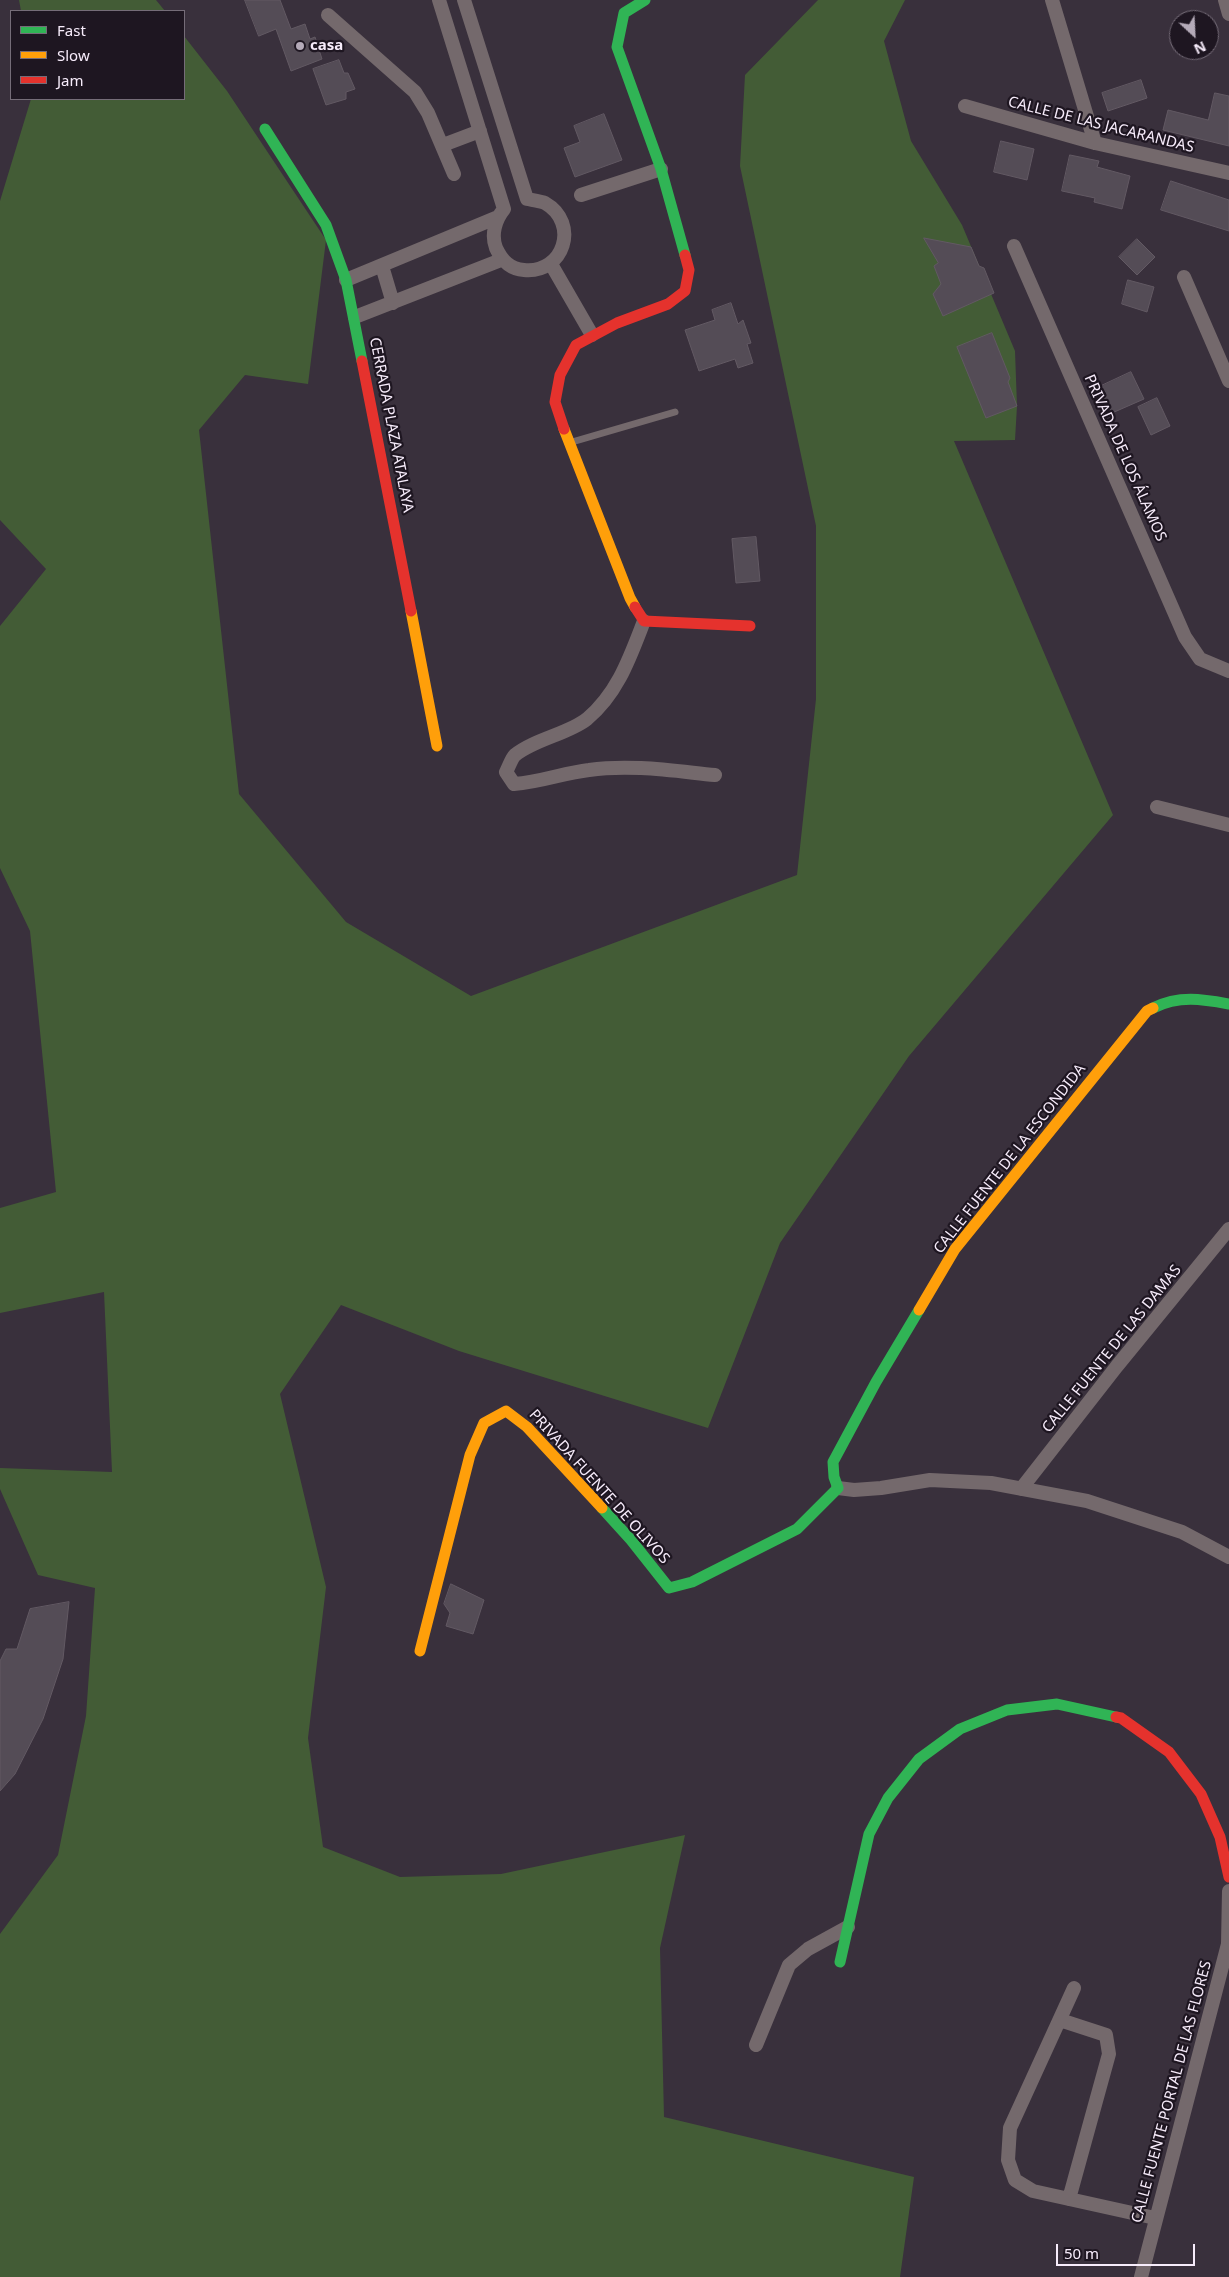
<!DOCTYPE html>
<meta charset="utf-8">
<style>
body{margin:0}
#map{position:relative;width:1229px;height:2277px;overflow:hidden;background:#39303c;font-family:"Noto Sans",sans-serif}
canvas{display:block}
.legend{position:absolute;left:10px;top:10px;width:175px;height:90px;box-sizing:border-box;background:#1e1621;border:1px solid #756c78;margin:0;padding:6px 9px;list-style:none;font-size:15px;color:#f7ecfb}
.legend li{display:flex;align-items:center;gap:10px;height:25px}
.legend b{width:25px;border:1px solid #756c78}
.north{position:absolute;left:1169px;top:10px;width:50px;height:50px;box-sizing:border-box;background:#1e1621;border:1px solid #756c78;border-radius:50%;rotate:155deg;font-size:14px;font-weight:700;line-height:20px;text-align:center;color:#f7ecfb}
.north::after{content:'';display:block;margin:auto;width:18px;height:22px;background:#b4aab8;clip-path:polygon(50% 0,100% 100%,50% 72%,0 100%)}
.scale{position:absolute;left:1056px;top:2244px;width:139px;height:22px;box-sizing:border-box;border:2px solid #f7ecfb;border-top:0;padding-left:6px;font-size:15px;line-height:18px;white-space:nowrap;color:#f7ecfb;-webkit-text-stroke:4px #1e1621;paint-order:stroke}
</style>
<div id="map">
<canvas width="1229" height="2277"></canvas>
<ul class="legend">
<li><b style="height:6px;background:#30b455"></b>Fast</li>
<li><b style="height:6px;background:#ff9f0a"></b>Slow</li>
<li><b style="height:6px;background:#e5322d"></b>Jam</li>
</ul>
<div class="north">N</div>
<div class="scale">50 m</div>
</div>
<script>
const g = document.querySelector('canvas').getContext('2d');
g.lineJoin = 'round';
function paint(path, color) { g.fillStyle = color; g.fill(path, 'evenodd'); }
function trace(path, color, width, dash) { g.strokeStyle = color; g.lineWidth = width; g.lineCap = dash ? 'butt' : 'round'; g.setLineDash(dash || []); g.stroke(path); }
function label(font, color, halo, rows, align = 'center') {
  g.font = font + ' "Noto Sans",sans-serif'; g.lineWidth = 4.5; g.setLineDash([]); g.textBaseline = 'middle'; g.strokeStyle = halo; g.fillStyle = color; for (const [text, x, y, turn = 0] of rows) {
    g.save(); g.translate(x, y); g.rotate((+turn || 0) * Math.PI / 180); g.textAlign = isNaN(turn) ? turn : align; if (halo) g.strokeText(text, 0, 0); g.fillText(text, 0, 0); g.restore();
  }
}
paint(new Path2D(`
 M19,0H156L165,11H21Z
 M818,0H905L884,41L911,141L962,225L1015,351L1017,406L1015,440L954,441L1113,815L909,1056L780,1243L708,1428L459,1351L341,1305L280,1394L326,1587L308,1738L323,1847L400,1877L501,1874L685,1835L660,1948L664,2117L914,2177L900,2277H0V1934L58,1855L86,1716L95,1588L38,1575L0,1489V1468L112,1472L104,1292L0,1313V1208L56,1192L30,931L0,868V626L46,569L0,520V201L31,99H184V36L227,91L326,240L308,384L245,375L199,430L239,794L346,922L471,996L797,875L816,699V526L740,166L745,75Z`), '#435c36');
const building = new Path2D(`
 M245,0H280L291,29L305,24L310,39L315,37L322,59L291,71L276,29L259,36Z
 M339,60L344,73H348L355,89L346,92V99L326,105L313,69Z
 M1141,80L1147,98L1108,111L1102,93Z
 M1215,93L1229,96V146L1163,130L1168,110L1208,120Z
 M604,114L622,160L575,177L564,148L580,142L574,126Z
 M1001,141L1034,149L1027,180L994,172Z
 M1070,155L1099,161L1097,167L1130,176L1122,209L1094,202L1095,198L1062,191Z
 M1171,181L1229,200V231L1161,210Z
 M924,238L971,247L979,266L984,268L994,293L943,316L933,294L941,284L934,266L938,263Z
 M1137,239L1155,257L1137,275L1119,257Z
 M1128,280L1154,287L1147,312L1122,304Z
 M731,303L738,324L743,320L751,343L747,344L753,363L738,368L735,359L699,371L685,330L715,320L712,310Z
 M992,333L1010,378L1008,382L1017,406L986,418L957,347Z
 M1131,372L1144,399L1112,413L1099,387Z
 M1157,398L1170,426L1151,435L1138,407Z
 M756,537L760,581L736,583L732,539Z
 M451,1584L484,1600L473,1634L446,1626L450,1613L444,1604Z
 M69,1602L63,1659L43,1719L15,1774L0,1791V1661L6,1649H17L30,1609Z`);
paint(building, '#544c56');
trace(building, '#625963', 1);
trace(new Path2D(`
 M572,442L675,412`), '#74696c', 7);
trace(new Path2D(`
 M439,0L504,209C495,220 491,235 496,248C502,261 510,269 524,270C564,274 580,223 545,203C541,201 532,200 527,199L464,0
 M1052,0L1095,143
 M1225,0L1229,14
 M328,15L415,92L428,113L454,174
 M965,106L1095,143L1229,173
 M443,145L480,131
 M581,195L661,169
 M1014,246L1185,637L1200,659L1229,671
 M551,264L592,335
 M382,266L393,303
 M1184,277L1229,381
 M346,280L498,217
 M355,317L501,260
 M644,621C630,657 618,693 587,719C568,734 535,739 515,755C511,759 509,767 506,772L514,784C542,782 563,773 589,770C631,764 674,771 715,775
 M1157,807L1229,825
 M838,1488L854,1490L881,1488L930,1480L991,1483L1087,1501L1182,1532L1229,1557
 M1021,1489L1117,1366L1229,1229
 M1074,1988L1010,2128L1008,2160L1015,2180L1033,2191L1155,2218
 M1060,2020L1106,2035L1109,2054L1069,2199
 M756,2045L789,1965L808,1949L848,1927
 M1141,2277L1228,1944L1229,1891`), '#74696c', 14);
trace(new Path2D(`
 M645,0L624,13L617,47L661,169L685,255
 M265,129L326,225L346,280L362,361
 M1153,1008C1179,995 1202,999 1229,1004
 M602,1508L631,1540L669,1588L692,1582L797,1529L838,1488L834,1477L833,1462L876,1382L919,1310
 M840,1962L869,1834L888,1798L919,1759L960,1729L1007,1710L1057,1704L1116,1717`), '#30b455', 11);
trace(new Path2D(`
 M564,429L630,598L635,607
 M411,611L437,746
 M919,1310L955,1249L1147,1011L1153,1008
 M420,1651L470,1455L484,1423L506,1411L527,1427L602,1508`), '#ff9f0a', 11);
trace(new Path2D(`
 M362,361L411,611
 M564,429L555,402L560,375L576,345L617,323L668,304L685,291L689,270L685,255
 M635,607L644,621L750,626
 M1116,1717L1121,1718L1169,1752L1201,1794L1220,1837L1229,1877`), '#e5322d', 11);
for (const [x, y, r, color] of [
 [300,46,5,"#b4aab8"]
]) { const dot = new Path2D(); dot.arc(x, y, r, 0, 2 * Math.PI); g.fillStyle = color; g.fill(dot); trace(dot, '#1e1621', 2); }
label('bold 15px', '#f7ecfb', '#1e1621', [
 ["casa",310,46]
], 'left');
label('15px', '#f7ecfb', '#1e1621', [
 ["CALLE DE LAS JACARANDAS",1101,125,14],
 ["CERRADA PLAZA ATALAYA",391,425,79],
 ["PRIVADA DE LOS ÁLAMOS",1125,458,66],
 ["CALLE FUENTE DE LA ESCONDIDA",1010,1159,-52],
 ["CALLE FUENTE DE LAS DAMAS",1112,1349,-51],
 ["PRIVADA FUENTE DE OLIVOS",599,1487,48],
 ["CALLE FUENTE PORTAL DE LAS FLORES",1172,2092,-75]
]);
</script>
